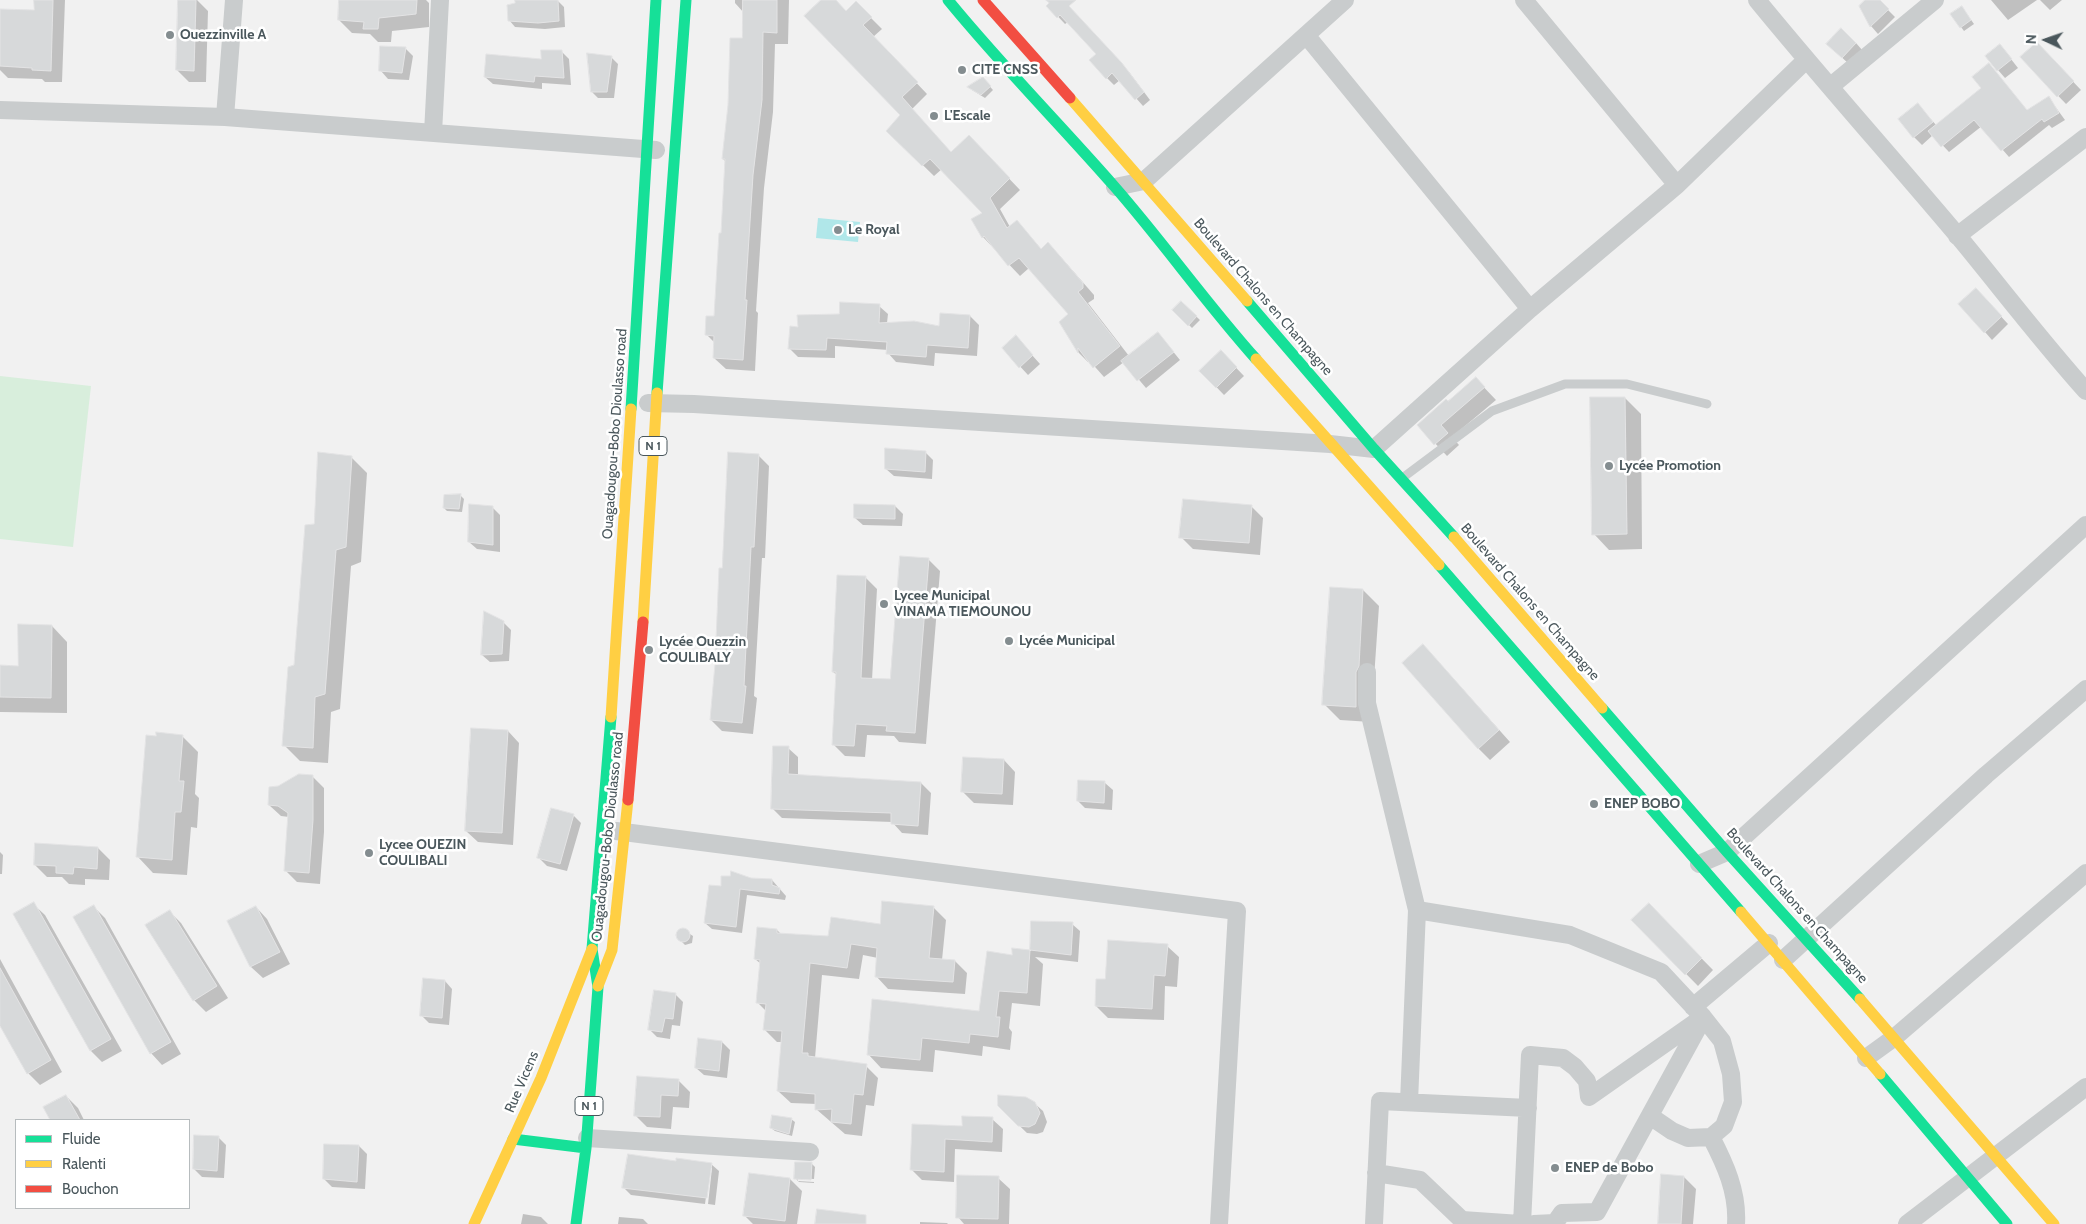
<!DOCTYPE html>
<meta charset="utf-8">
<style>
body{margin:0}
#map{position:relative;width:2086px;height:1224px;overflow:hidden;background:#f1f1f1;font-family:Cabin,sans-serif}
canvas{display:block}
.legend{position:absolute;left:15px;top:1119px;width:175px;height:90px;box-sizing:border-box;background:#fff;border:1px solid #b7bcbe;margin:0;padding:6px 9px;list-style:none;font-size:15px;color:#4a575c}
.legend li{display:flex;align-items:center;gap:10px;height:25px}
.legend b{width:25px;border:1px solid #b7bcbe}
.north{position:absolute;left:2021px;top:15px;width:50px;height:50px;-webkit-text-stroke:4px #fff;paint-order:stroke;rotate:273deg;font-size:14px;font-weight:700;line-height:20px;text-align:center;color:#4a575c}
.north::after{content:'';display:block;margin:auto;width:18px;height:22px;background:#4a575c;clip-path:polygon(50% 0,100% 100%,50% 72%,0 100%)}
</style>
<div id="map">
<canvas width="2086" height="1224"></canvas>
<ul class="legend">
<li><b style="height:6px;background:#16e098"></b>Fluide</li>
<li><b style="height:6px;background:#ffcf43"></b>Ralenti</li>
<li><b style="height:6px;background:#f24e42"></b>Bouchon</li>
</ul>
<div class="north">N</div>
</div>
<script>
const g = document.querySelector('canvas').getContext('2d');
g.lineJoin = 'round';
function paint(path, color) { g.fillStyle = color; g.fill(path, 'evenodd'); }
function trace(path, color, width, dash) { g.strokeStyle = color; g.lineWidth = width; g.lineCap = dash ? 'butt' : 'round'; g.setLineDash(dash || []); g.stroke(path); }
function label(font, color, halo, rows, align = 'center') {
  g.font = font + ' Cabin,sans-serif'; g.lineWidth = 5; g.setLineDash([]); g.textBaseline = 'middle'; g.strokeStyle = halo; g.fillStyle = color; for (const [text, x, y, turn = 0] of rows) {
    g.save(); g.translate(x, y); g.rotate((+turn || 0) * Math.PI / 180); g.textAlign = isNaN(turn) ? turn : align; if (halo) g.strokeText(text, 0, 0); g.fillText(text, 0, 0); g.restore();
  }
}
paint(new Path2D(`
 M0,376L91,386L73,547L0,539Z`), '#d8eedc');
paint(new Path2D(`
 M818,218L860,222L858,242L816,238Z`), '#b0e7e9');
paint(new Path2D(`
 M35,0H65L62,82H45L42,79L8,78L0,70V10L35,11Z
 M180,0H197L208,11L206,82H189L177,70Z
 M341,0H426L429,3V27L392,31L391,42H378L370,34L352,33L339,20Z
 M516,0H557L564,7L565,27L545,29L515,27L509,20Z
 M735,0H789L788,44H775L773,112L764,188L756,311L758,313L755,371L726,369L714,358L715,343L706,334L715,318L723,235L726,162L723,159L743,39L744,13L735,3Z
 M823,0H834L846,12L856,3L882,29L873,37L927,94L912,109L952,154L980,148L1020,190L1000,209L1010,227L1017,221L1042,250L1048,244L1059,255L1094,295V299L1088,303L1129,356L1158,333L1180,360L1146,388L1124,362L1104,377L1088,359V362L1078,352L1060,322L1069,314L1029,268L1020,276L983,237L984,213L942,169L934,176L888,131L902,115Z
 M1048,0H1062L1129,72L1150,100L1143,106L1120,80L1114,85L1107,78L1097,54L1068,22L1065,24L1048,6L1051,3Z
 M1867,0H1878L1895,17L1878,34L1871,26L1860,6Z
 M1991,0H2037L2008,20Z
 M2040,0H2062L2050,10Z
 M1962,7L1974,24L1964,31L1961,27Z
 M1856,43L1863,51L1850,65L1836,52Z
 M405,48L413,56L409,80L388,79L381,71Z
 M561,51L569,59L571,85L542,83V89L493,84L485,77L543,61Z
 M2044,51L2081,90L2066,104L2022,58Z
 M2007,54L2018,68L2005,78L1998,70Z
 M611,57L618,64L614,98H598L592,92Z
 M983,79L993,90L985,98L972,90Z
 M2049,98L2065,120L2052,128L2049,125L2009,157L1982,126L1949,152L1933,135L1922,145L1914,137L1918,105L1937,126L2027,111Z
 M1983,297L2008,324L1992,340L1985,332Z
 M1181,302L1200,320L1192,328L1174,310Z
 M879,306L888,314L887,323L940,328L970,316L979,325L977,356L935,353L934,366L896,362L888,353V350L835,346V358L798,357L790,349L799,328L840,315Z
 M1023,345L1040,364L1028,375L1003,348Z
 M1221,352L1244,376L1224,395L1201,371Z
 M1476,379L1496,400L1452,437L1459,445L1447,456L1418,425Z
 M1625,398L1641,414L1642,549L1609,550L1594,534Z
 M925,452L933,460L932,479L894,476L886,469Z
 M758,455L769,466L765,558H762L754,696L757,698L753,734L722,731L711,720L723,570Z
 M351,457L367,473L361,562L351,566L340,709L331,712L328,763L300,761L284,745L315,525Z
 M460,495L464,499L462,512L447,511L444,508Z
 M895,506L903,514L902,526L863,525L855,518Z
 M1251,506L1263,518L1260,555L1193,549L1181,537Z
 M492,507L500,515V552L477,549L469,542Z
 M928,559L940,571L926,744L899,742L894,736L867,735L865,757L845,756L833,744L837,675L833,672L866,578L877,589L872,680H892Z
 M1363,590L1379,606L1371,722L1340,720L1324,704Z
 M503,622L511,630L509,661L490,662L482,655Z
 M52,626L67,642V713L0,712V667H19Z
 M1435,658L1510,742L1490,760L1478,748Z
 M508,731L519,743L513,845L478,842L466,831Z
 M182,736L198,752L195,794L199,798L197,828L191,827L187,875L153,873L138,857Z
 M788,748L798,757V776L921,783L931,793L928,835L902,833L892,822L782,818L772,808Z
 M1004,760L1015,772L1013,805L974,803L962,791Z
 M312,776L324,788V832L320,884L297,882L285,870L289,817L281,816L269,805Z
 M1105,783L1113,790L1112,810L1085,808L1078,801Z
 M573,815L581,823L567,871L547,866L539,858Z
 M98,848L110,860L109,880L85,879V885L69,884L62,877H47L35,865Z
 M0,852L3,855L2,874H0Z
 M750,879L772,880L786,896L785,900L747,895L742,933L712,929L705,923L722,887Z
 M33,904L45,915L122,1051L102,1062L91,1051Z
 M1649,905L1713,970L1698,986L1633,920Z
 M93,906L105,918L181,1054L162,1065L151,1053Z
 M256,907L267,919L290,964L263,978L251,967L228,922Z
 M934,908L946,920L942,960L955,961L967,973L965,994L888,989L876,976L878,958L863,955L859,979L822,975L815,1058L866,1066L878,1078L874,1106L866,1105L862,1136L845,1134L816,1109L817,1104L791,1103L778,1091L782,1042H777L765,1030L766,1011L758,1003L761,964L755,959L777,930L781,934L829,937L881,926Z
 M169,911L181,923L228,998L206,1012L194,1000L147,925Z
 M1033,922L1072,924L1080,931L1078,962L1035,957L1043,964L1040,1006L1012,1003L1009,1028L1012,1032L1010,1050L983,1046L982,1056L935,1050L933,1072L881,1068L868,1054L980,1012L1013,956V950L1031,951Z
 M684,930L693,936L692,943L685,945L677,937L679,931Z
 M1167,946L1179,957L1177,987L1165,986L1164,1020L1108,1018L1096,1006L1106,980Z
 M0,959L62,1072L40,1085L28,1073L0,1023Z
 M445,981L452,989L449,1025L429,1023L421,1015Z
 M675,994L683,1002L680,1026L672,1025L670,1039L657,1037L650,1030Z
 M722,1042L730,1050L727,1078L704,1075L696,1068Z
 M678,1080L690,1092L689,1108L673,1107L671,1129L647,1127L635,1115Z
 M66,1096L78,1108L84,1120H52L45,1108Z
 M1034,1103L1043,1111L1047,1122L1043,1132L1037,1134L1027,1133L999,1106Z
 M791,1119L795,1122L792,1136L775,1131L771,1128Z
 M992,1119L1003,1129L1002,1152L955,1149L954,1182L922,1180L912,1170L913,1125L963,1127Z
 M218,1137L226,1145L224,1178L202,1177L194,1169Z
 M359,1146L367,1154L365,1189L332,1187L324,1179Z
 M677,1162L711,1164L719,1171L715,1205L708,1204L712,1168H710L705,1204L631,1195L624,1188Z
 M811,1163L815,1167L814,1179L798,1178V1181L796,1179Z
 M1684,1177L1696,1189L1693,1224H1659Z
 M998,1178L1010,1189L1009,1224H964L958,1217Z
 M790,1179L802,1191L797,1224H753L744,1215Z
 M798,1181L814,1182V1183L799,1182Z
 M523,1214L541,1217L548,1224H521Z
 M619,1217L643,1219L648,1224H618Z
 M920,1222L947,1223L948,1224H920Z`), '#0003');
const building = new Path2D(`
 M34,0H53L51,71L32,70V68L0,66V9L34,10Z
 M178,0H196L194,71L176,70Z
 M339,0H417L416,14L379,18L378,29H363L364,22L338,20Z
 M515,0H558L559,21L538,23L508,21L507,5L515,3Z
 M743,0H777V33L763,32L762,100L753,175L745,300H747L743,360L713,358L714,336L705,335L706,316H714L719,233H721L725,159H722L728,105L730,38H742Z
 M821,0H836L846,11L856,1L872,17L863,25L918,82L902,97L951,152L969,135L1010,178L990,198L1007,228L1017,220L1041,249L1048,242L1083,283V288L1078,292L1120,346L1093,368L1078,348V353L1059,322L1068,314L1019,258L1008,266L984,236L982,238L971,219L982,213L930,159L922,166L886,131L900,115L804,16Z
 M1046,0H1076L1069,6L1122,63L1144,92L1135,100L1112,73L1106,79L1089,60L1096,54L1060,15L1057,18L1046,6L1049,3Z
 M1865,0H1880L1889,9L1870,27L1859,6Z
 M1962,6L1971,20L1960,28L1950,14Z
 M1841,28L1856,43L1842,58L1826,44Z
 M2037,42L2074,81L2057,97L2020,57Z
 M2000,44L2012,59L1997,71L1985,56Z
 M380,46L406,47L402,73L379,71Z
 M541,50H562L564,78L535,76L534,82L484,77L486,54L541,59Z
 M587,53L612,56L607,92H591Z
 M1989,63L2027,110L2049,96L2059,113L2044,122L2042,119L2001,151L1974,120L1941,147L1928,131L1981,88L1972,77Z
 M983,77L991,86L981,95L967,87Z
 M1918,103L1933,122L1913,138L1898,119Z
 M1976,288L2002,316L1984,333L1958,304Z
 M1181,301L1197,316L1188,326L1172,310Z
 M840,302L880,304L879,323L914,321L939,326L940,313L970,315L968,348L927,345L926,357L886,354L887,342L827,338L826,350L788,349L790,326L798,327L797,315L839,314Z
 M1158,332L1174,352L1137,381L1121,361Z
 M1016,335L1033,355L1019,368L1002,348Z
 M1221,350L1237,367L1216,388L1199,371Z
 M1476,377L1485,387L1441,425L1448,433L1434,445L1417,425L1446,399L1448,401Z
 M1590,397H1625L1627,534L1592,535Z
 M885,448L926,451L925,472L885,469Z
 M318,452L352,456L346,547L336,550L325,694L315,697L313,748L282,746L288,667L294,665L305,525L314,524Z
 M728,452L759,454L754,547H751L744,686H746L742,723L710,720L715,664L719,568H722Z
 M461,494L459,509L443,508L444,495Z
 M1183,499L1252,505L1249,543L1179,538Z
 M469,504L493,506V545L468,542Z
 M854,504L895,505V519L854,518Z
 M900,556L929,558L915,733L886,731L887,726L856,724L854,746L832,745L836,672H832L837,575L866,576L861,678L890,679Z
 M1330,587L1363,589L1359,666L1356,672V707L1322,705Z
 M484,611L504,621L502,654L481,655Z
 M18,624L52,625L51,698L0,697V665L18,666Z
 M1423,644L1499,730L1478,749L1402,663Z
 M471,728L508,730L502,833L465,831Z
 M156,732L183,735L179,781H184L181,812H175L172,860L136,857L146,735L156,736Z
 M773,746H789L788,774L921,782L918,826L891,824V813L771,809Z
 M963,757L1004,759L1002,794L961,792Z
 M299,774L313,775V820L309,873L284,871L288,813L278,806L268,805L269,787L278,786Z
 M1078,780L1105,781L1104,803L1077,801Z
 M551,808L574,814L560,864L537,858Z
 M35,843L98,847L97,869L74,867L73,874L56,873V866L34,865Z
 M731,871L751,878L772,879V885L780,888L779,894L740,889L736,927L704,923L709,885L721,886V876H730Z
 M882,901L934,906L929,958L955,960L953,982L875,977L877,948L851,944L847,968L810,963L802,1053H808V1056L867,1064L863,1095L854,1094L851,1124L831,1122L832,1109L815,1110V1094L777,1091L782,1031L763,1030L766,1004L756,1003L760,960L754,959L757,927L777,929V933L828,936L831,917L880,924Z
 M34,902L111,1039L90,1051L13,914Z
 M1649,903L1702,958L1685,975L1631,920Z
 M94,905L171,1042L150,1054L73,917Z
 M256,906L280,952L250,967L227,921Z
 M170,910L217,986L193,1001L145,925Z
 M1031,921L1073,922L1071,955L1030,950Z
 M676 935a7 7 0 1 1 14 0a7 7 0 1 1-14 0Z
 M1108,940L1168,944L1165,976L1154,975L1152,1009L1095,1006L1096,979H1105Z
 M1012,948L1030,950L1027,993L999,991L996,1017H1000L998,1037L970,1034L969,1043L922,1038L920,1060L867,1055L872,999L979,1011L987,951L1012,955Z
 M0,968L51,1060L27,1074L0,1026Z
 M423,978L445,980L442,1018L420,1016Z
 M654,990L676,993L673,1019L665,1018L662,1032L648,1030Z
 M698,1038L722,1041L719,1071L695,1068Z
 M637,1076L679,1079L678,1096L661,1095L660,1117L634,1116Z
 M66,1095L80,1120H50L43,1107Z
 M998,1095L1026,1097L1035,1102L1040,1113L1035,1124L1029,1127L1018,1126L998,1106Z
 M772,1115L792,1118L789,1134L770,1128Z
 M962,1116L993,1117L992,1142L945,1139L944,1172L910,1170L912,1124L962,1126Z
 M194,1135L219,1136L217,1171L193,1169Z
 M324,1144L359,1145L357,1182L323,1179Z
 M628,1154L676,1161V1158L712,1163L707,1198L622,1188Z
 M795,1162H812L811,1180L794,1179Z
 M749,1173L790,1178L785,1221L743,1216Z
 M1661,1174L1684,1176L1681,1224H1658Z
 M957,1175L999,1176L998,1219L956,1218Z
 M817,1209L866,1215V1224H815Z`);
paint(building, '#d7d9da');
trace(building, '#e3e3e4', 1);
trace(new Path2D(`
 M1401,479L1492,411L1565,384H1627L1707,404`), '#c9cccd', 9);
trace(new Path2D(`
 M1524,0L1677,185
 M1757,0C1824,82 1895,161 1963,242C2004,292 2043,343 2086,391
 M1306,35L1530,309
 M1831,86L1935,0
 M0,110L225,117L656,150
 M225,117L234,0
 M433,133L440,0
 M1115,187L1144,181L1345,0
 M1957,236L2086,137
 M648,403L694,404L1330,444L1374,449L1530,309L1677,185L1806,60
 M1367,672V703L1417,910L1409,1102
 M616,831L1237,911L1219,1224
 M1699,864L1727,852L2086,525
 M1417,910L1570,935L1661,972L1703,1017L1722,1041L1731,1074L1733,1102L1724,1126L1711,1137L1688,1138L1672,1131L1650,1116
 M1783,960L1986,775L2086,689
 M1693,1007L1769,943
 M1866,1058L1895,1037L2086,873
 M1711,1137C1725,1164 1738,1192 1736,1224
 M587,1138L810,1152
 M1376,1173L1420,1180L1462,1220L1520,1224
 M1374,1224L1380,1101L1528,1108
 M1522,1224L1530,1055L1563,1058L1575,1067L1587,1081L1589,1097L1703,1017
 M1534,1224L1555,1223L1562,1213L1597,1212L1701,1022
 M1907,1224L2086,1087`), '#c9cccd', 18);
trace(new Path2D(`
 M948,0C1001,65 1059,123 1114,186C1163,242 1206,303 1256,359
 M1247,301L1374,449L1454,537
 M657,393L686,0
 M631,409L656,0
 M1439,565L1741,912
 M1602,708L1727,852L1860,999
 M1880,1074L2007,1224
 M513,1139L586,1148
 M576,1224L586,1148L598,987L592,949L611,717`), '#16e098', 11);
trace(new Path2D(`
 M1070,98L1247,301
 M1256,359L1439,565
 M1454,537L1602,708
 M643,622L657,393
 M611,717L631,409
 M1741,912L1880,1074
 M598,986L612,950L628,800
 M1860,999L2054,1224
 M474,1224L541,1078L592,949`), '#ffcf43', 11);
trace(new Path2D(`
 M983,0L1070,98
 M628,800L643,622`), '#f24e42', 11);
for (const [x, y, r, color] of [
 [170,35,5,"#848d90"],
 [962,70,5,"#848d90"],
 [934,116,5,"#848d90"],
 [838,230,5,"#848d90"],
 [1609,466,5,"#848d90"],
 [884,604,5,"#848d90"],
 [1009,641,5,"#848d90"],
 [649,650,5,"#848d90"],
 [1594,804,5,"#848d90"],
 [369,853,5,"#848d90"],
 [1555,1168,5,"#848d90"]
]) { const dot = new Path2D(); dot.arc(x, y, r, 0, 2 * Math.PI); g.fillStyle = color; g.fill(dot); trace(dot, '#fff', 2); }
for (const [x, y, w] of [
 [653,446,28],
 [589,1106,28]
]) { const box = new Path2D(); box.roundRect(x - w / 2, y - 9.5, w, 19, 4); g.fillStyle = '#fff'; g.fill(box); trace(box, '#4a575c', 1); }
label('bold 12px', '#4a575c', null, [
 ["N 1",653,446],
 ["N 1",589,1106]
]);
label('bold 14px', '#4a575c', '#fff', [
 ["Ouezzinville A",180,35],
 ["CITE CNSS",972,70],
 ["L'Escale",944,116],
 ["Le Royal",848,230],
 ["Lycée Promotion",1619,466],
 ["Lycee Municipal",894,596],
 ["VINAMA TIEMOUNOU",894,612],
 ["Lycée Municipal",1019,641],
 ["Lycée Ouezzin",659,642],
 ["COULIBALY",659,658],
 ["ENEP BOBO",1604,804],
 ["Lycee OUEZIN",379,845],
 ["COULIBALI",379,861],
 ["ENEP de Bobo",1565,1168]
], 'left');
label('14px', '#4a575c', '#fff', [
 ["Boulevard Chalons en Champagne",1263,297,49],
 ["Ouagadougou-Bobo Dioulasso road",615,434,-86],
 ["Boulevard Chalons en Champagne",1530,602,49],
 ["Ouagadougou-Bobo Dioulasso road",608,837,-84],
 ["Boulevard Chalons en Champagne",1797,906,48],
 ["Rue Vicens",522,1082,-67]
]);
</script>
